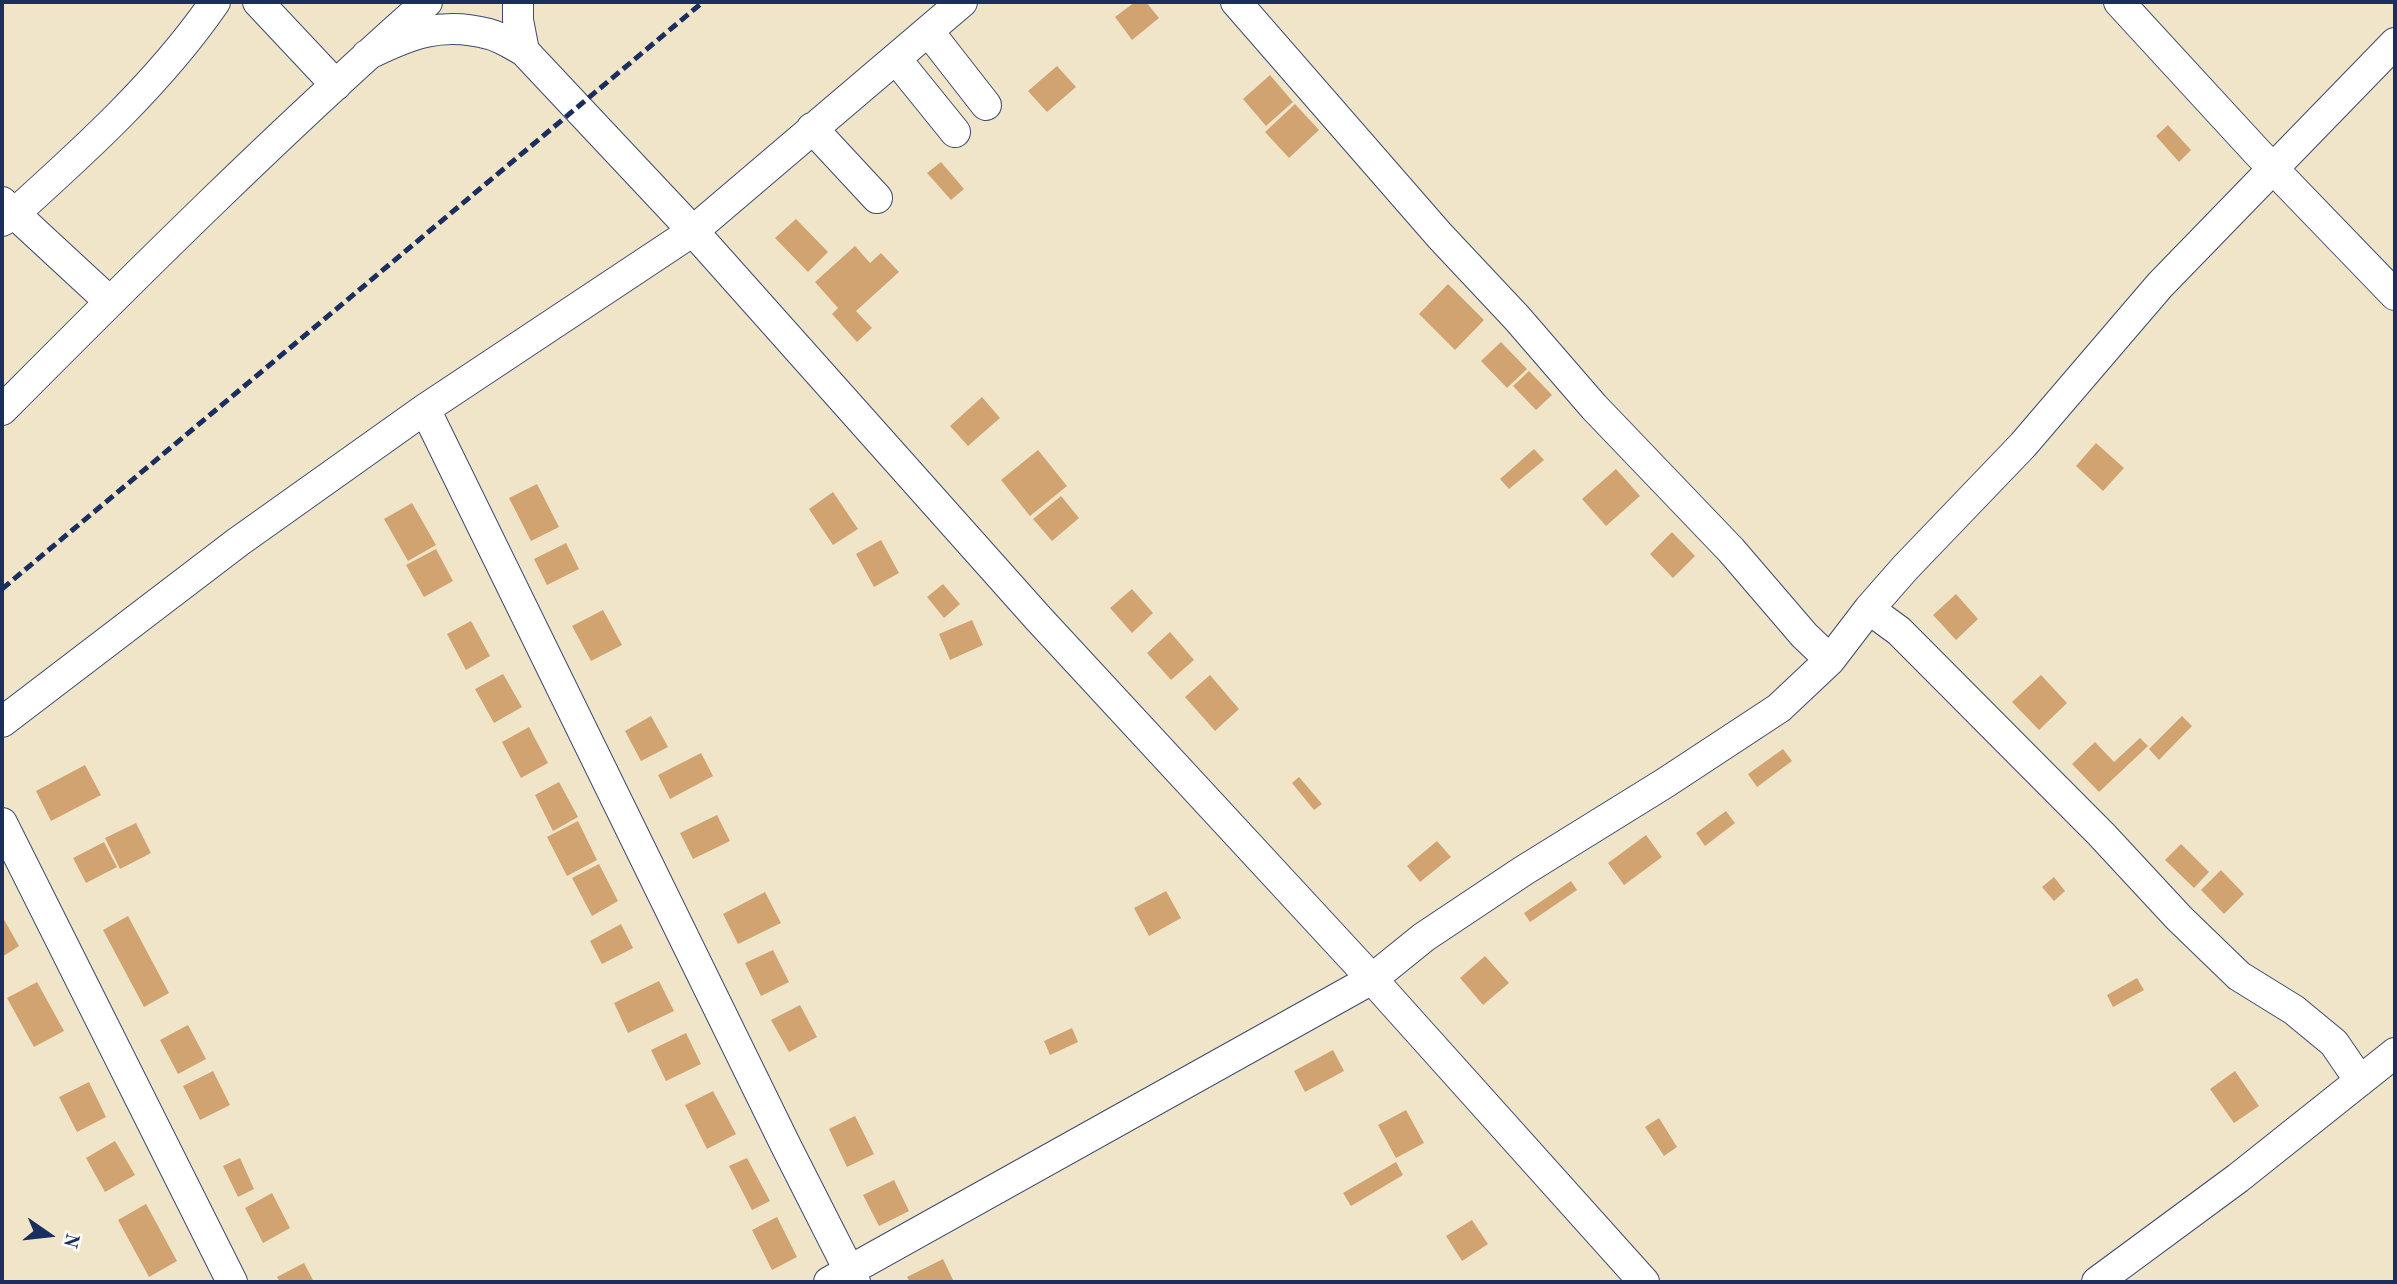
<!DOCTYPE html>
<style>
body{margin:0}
#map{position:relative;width:2397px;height:1284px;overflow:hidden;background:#f0e5c9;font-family:"Old Standard TT",serif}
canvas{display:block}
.frame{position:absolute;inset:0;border:4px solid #1b2f5e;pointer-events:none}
.north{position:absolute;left:14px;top:1200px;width:70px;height:70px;-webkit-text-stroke:5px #fdfcf7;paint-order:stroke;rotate:104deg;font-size:19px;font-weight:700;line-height:28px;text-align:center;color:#1b2f5e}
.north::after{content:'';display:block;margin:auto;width:24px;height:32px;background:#1b2f5e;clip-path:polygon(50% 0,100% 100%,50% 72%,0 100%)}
</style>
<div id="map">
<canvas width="2397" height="1284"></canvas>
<div class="frame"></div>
<div class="north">N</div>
</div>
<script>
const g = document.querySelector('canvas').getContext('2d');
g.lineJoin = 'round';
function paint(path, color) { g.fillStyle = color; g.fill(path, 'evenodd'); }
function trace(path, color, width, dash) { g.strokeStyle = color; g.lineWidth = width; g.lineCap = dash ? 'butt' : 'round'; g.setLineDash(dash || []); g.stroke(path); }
paint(new Path2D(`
 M1135,2H1146L1159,18L1132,40L1115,17Z
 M1057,66L1076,87L1047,112L1028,91Z
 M1270,75L1293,102L1266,126L1243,99Z
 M1295,104L1319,130L1289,158L1265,132Z
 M2168,125L2191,150L2179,162L2156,136Z
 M941,162L964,189L951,200L927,173Z
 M796,219L828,252L808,272L775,238Z
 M855,246L870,263L881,253L899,272L856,311L872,328L857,342L832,314L838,308L815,282Z
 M1448,284L1484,320L1455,350L1419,314Z
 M1501,342L1527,369L1507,388L1481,361Z
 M1529,371L1552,395L1536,410L1513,386Z
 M982,397L1000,418L968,446L950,426Z
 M2096,443L2124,468L2103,491L2076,466Z
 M1534,449L1544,460L1509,489L1500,479Z
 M1038,450L1067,486L1030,516L1001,480Z
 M1616,469L1640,496L1606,526L1582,499Z
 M537,484L559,527L531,541L509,498Z
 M833,492L858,529L833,545L809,509Z
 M1061,496L1079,518L1052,541L1033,519Z
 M412,503L436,545L408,561L384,519Z
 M1672,532L1695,556L1673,578L1650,554Z
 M881,540L899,573L874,587L856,554Z
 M566,543L579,569L547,585L534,559Z
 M436,549L453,581L424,597L406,565Z
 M943,584L960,604L944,618L927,597Z
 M1132,589L1153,613L1132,633L1110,608Z
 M1956,594L1978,619L1956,640L1933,615Z
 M603,610L622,645L591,661L572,626Z
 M972,620L983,645L950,660L939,634Z
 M471,621L490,656L466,670L447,634Z
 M1170,632L1194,660L1171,680L1147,653Z
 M503,674L522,707L494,723L475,689Z
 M1210,675L1239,709L1215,731L1185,697Z
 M2041,675L2067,703L2039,730L2012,702Z
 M651,716L668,747L641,761L625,731Z
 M2182,716L2192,726L2159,760L2149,749Z
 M529,727L548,763L521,778L502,742Z
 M2140,738L2148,746L2099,792L2072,764L2095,742L2114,762Z
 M1783,749L1792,761L1757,787L1748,774Z
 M701,753L713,776L670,799L658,775Z
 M85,765L101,795L51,821L36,791Z
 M1299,777L1322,804L1314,810L1292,783Z
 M559,782L578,817L553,831L535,795Z
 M1726,811L1735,823L1705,846L1696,833Z
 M717,815L730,841L693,859L680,833Z
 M578,821L597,860L567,876L547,837Z
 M136,823L151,853L120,869L105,838Z
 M1646,835L1662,857L1624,885L1608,863Z
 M1437,841L1451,857L1420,882L1407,866Z
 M104,842L117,867L86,883L73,858Z
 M2181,844L2209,872L2194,888L2165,860Z
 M599,864L618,901L592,916L572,878Z
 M2221,870L2244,894L2224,914L2201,890Z
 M2054,877L2065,891L2054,901L2042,887Z
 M1571,881L1577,890L1530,922L1524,913Z
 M1166,891L1181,918L1149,936L1134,908Z
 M765,892L781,923L738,944L723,914Z
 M2,916L19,946L2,957Z
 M128,916L169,993L144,1007L103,930Z
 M621,924L633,948L602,964L590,941Z
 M773,950L789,982L761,996L745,963Z
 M1485,956L1509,983L1483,1005L1460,978Z
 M2137,978L2144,990L2113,1007L2107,995Z
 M659,981L674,1011L628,1033L614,1003Z
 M37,982L64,1031L34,1047L7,998Z
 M800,1005L817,1037L789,1052L771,1020Z
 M188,1025L206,1059L178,1074L160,1040Z
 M1072,1028L1078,1042L1050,1055L1044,1041Z
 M686,1033L701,1064L666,1081L651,1050Z
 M1333,1050L1344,1071L1305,1092L1294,1071Z
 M213,1071L230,1105L200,1120L183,1086Z
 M2235,1071L2259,1106L2234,1123L2210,1089Z
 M89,1082L106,1117L77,1132L59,1097Z
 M713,1091L736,1134L707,1149L685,1105Z
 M1406,1110L1424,1143L1396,1158L1378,1125Z
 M855,1116L874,1154L847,1167L829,1129Z
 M1659,1118L1677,1147L1664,1156L1645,1127Z
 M115,1141L135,1175L105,1192L86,1158Z
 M240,1158L254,1189L238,1197L223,1166Z
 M747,1158L770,1201L752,1210L729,1166Z
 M1396,1162L1403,1175L1351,1206L1343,1193Z
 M894,1180L909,1211L879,1226L863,1195Z
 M272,1193L290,1228L263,1243L245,1208Z
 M146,1204L177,1261L149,1277L118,1220Z
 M777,1217L797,1257L772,1270L752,1230Z
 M1472,1220L1488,1244L1462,1261L1446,1236Z
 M943,1259L954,1282H910L907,1277Z
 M304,1263L314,1282H280L277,1277Z`), '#d1a371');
const minor = new Path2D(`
 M258,2L336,85
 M518,2V20L524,51
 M1236,2L1440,236L1517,318L1594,407L1731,550L1804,635L1830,660
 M2119,2L2257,152L2395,295
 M929,32L986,105
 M367,55C409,34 442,21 489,34C501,37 513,45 524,51L693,231L1038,618L1372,979L1644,1282
 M896,59L955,132
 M812,128L877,198
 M2,202L109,301
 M2,221L14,214C86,149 160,82 215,2
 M425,409L786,1146L855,1282
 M2,410C140,271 280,132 427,2
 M1869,609L1899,631L2101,834L2179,918L2239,976L2294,1010L2334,1043L2360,1081
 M2,722L238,542L425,409L693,231L962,2
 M2,823L232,1282
 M829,1282L1372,979L1424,937L1523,871L1665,783L1779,708L1830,660L1869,609L1905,568L2023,445L2160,285L2395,43
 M2097,1282L2238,1178L2395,1053`);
trace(minor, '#3b4a6e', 32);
trace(minor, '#fff', 30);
trace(new Path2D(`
 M2,589L703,2`), '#1b2f5e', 5, [10, 5]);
</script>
